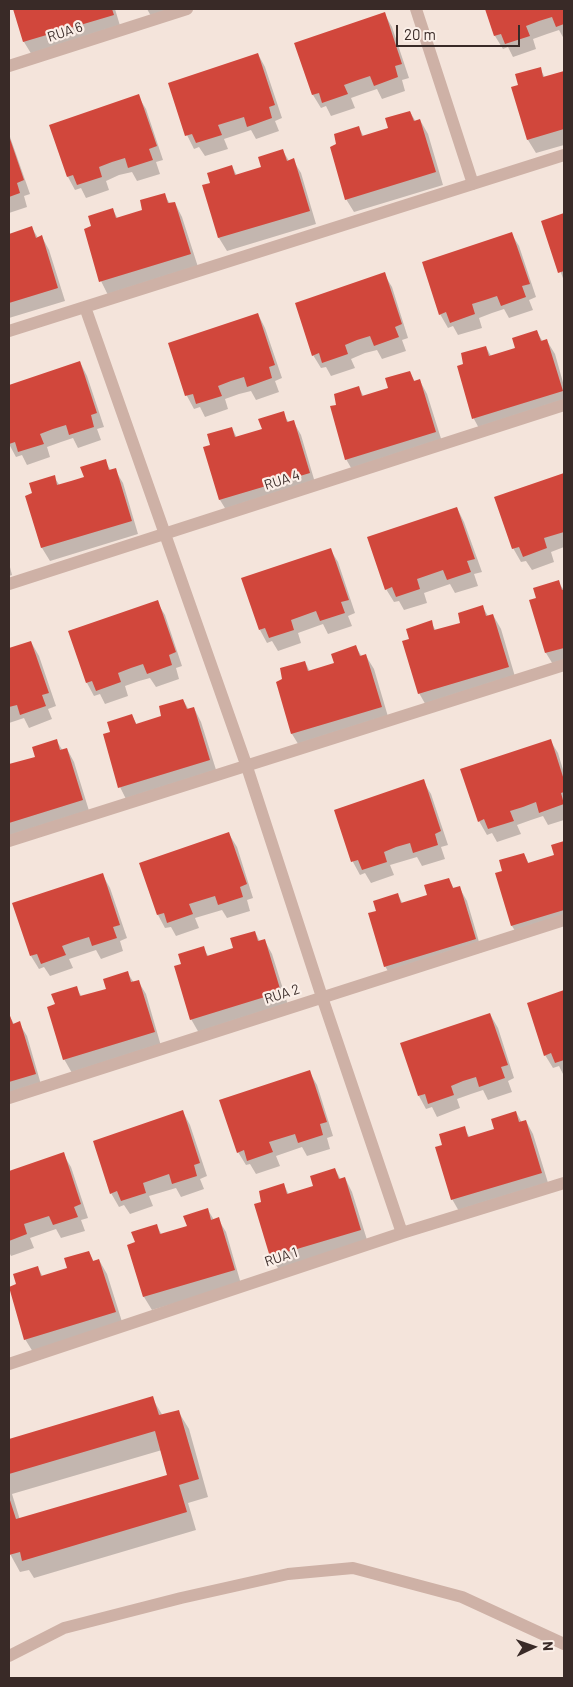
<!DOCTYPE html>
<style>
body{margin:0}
#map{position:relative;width:573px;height:1687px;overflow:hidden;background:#f4e4db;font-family:Barlow,sans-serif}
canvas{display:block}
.frame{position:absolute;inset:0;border:10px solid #392a27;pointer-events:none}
.north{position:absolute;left:508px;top:1622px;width:50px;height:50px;-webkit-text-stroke:4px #fbefe8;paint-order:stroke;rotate:87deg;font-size:14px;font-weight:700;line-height:20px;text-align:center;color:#392a27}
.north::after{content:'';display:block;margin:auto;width:18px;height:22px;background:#392a27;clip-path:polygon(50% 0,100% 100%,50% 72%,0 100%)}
.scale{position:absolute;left:396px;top:25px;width:124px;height:22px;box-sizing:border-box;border:2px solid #392a27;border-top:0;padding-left:6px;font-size:15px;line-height:18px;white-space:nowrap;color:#392a27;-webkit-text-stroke:4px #fbefe8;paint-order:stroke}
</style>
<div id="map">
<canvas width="573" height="1687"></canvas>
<div class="frame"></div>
<div class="north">N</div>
<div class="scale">20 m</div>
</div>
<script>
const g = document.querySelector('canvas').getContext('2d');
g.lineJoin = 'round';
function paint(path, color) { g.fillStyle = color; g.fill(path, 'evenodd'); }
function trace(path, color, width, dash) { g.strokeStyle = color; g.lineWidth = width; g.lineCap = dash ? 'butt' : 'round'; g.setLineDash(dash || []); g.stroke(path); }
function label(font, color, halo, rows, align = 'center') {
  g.font = font + ' Barlow,sans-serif'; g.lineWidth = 4.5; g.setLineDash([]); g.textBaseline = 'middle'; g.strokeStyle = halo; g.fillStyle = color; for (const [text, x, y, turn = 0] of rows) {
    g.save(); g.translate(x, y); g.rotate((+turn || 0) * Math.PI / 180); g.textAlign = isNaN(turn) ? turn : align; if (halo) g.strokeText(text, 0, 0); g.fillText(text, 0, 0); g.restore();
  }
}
paint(new Path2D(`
 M14,9H115L121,29L32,55L24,42Z
 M147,9H174L151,16Z
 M486,9H564V39L559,30L547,34L533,39L536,49L513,57L508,47L503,49L495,36Z
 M384,13L392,27L409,78L402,80L405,91L382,99L377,89L365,93L351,98L355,108L331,116L326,106L321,108L313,95L296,43Z
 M258,54L265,67L282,118L275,121L279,131L256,139L251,130L224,139L228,149L205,156L199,147L194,149L187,135Z
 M540,68L545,78L564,72V145L536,153L528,140L513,88L519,86Z
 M138,96L146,109L163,160L156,162L160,174L137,181L132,172L119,175L106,181L109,190L86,198L81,188L75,190L68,177L50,126Z
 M410,112L416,122L420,120L428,134L443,185L354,212L346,199L338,145L359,128L364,137L390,129Z
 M9,134L30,194L24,196L27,207L9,213Z
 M283,151L289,161L293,160L301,173L316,224L227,251L219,238L204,186L211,184L232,166L237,176L262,168Z
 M164,194L170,204L175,203L182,217L198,267L108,295L101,281L93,227L113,210L118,219L144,211Z
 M564,214V281L542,221Z
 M32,228L38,238L42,237L49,250L65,301L9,318V246L12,245L9,235Z
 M511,233L519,246L536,297L529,300L533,310L509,318L504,309L492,313L479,318L482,328L458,335L453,326L448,328L440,314Z
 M384,274L392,287L408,338L402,340L406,351L382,359L377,350L365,353L351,359L355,368L331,376L326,367L321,368L313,355Z
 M258,314L265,328L282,378L275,381L279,392L256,400L251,391L239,394L225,399L228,409L205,417L200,407L194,409L187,396L170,344Z
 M537,332L543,342L547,341L555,354L564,386V407L481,432L474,419L458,367L465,365L486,347L491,356L517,348Z
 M80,362L87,376L104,427L97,429L101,440L78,448L73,438L61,442L47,447L50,457L27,465L22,455L16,457L9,444V387Z
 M410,372L415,382L420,381L427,394L443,445L354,473L346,459L338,405L359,388L364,397L390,389Z
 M283,413L289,423L293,421L301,435L316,486L228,513L220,500L205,448L211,446L232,428L237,438L263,430Z
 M105,461L111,471L115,470L123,483L138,534L50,561L42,548L27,496L33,494L54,477L60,486L85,478Z
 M564,474V547L551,552L554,562L532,570L526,561L521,562L513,548L496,498Z
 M457,508L464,522L482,572L474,574L478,586L455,593L450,584L424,593L427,603L404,610L399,601L394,602L386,589Z
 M330,549L338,562L355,613L348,616L352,626L328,634L323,624L298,633L301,643L278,651L272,641L267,643L260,630Z
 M9,563L12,575L9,576Z
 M558,582L564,590V663L554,666L546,653L538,599Z
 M157,602L165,615L182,666L176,668L179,679L156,687L150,678L139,681L125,686L128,696L105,704L100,694L94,696L87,683L69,631Z
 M482,606L488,616L493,615L501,629L516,680L427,707L419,693L411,639L431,622L436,631L462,624Z
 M31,642L39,656L56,706L48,709L52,719L29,728L24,718L9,723V650Z
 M356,647L362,657L366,656L374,669L389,720L300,747L292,734L277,682L284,680L305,662L310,672L336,664Z
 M183,700L189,710L194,708L201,722L217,773L127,801L120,787L112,733L132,716L137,725L163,717Z
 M56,740L63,751L67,749L74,762L90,814L9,838V762L10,765L36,758Z
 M550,740L558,753L564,773V820L548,825L543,816L531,820L517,825L521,834L497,842L492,833L487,835L479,821Z
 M423,781L431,794L448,845L441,847L445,859L422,866L417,857L390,865L394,875L371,883L365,873L360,875L353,862L335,810Z
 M229,834L237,847L253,898L247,900L250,911L227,918L222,910L195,918L199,928L176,936L171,927L165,928L158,915L140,864Z
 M564,842V925L520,939L512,926L496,874L504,872L524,854L529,864L556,855L552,845Z
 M102,874L110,888L127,938L120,941L123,951L101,959L96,950L69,959L73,968L50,976L44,967L39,969L31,956Z
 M449,879L454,889L459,887L467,901L482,952L393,980L385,966L377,912L398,895L403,904L428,896Z
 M255,932L260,942L265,941L272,954L288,1005L199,1033L191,1019L183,965L203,948L209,957L234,949Z
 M127,972L134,983L138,981L146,994L161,1046L72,1073L64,1059L56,1005L76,988L82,997L108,990Z
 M564,991V1076L559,1066L553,1068L545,1055L528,1004Z
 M490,1014L498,1028L514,1078L508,1081L512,1092L488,1100L483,1090L471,1094L457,1099L460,1108L437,1117L432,1107L426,1109L419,1096Z
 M9,1015L14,1024L19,1023L27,1036L42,1088L9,1098Z
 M309,1071L317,1085L333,1136L327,1138L330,1149L307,1156L302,1147L276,1156L280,1166L256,1174L250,1164L246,1165L238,1152Z
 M183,1112L190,1125L207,1176L200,1179L204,1189L181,1197L176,1188L149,1196L153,1206L130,1214L124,1205L119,1207L111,1193Z
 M516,1112L522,1123L526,1121L533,1134L549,1186L460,1213L452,1199L444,1146L464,1128L470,1138L495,1130Z
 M63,1154L71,1167L88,1218L81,1220L85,1231L61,1238L56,1229L30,1238L34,1248L11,1256L9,1252V1172Z
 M335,1169L341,1180L345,1178L352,1192L368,1243L279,1270L271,1256L263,1203L284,1185L289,1195L315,1187Z
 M208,1210L214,1220L218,1219L226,1232L241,1284L152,1310L144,1297L129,1245L136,1243L156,1225L162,1235L188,1227Z
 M89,1252L94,1262L99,1260L107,1274L123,1325L33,1352L25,1339L18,1285L38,1268L43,1277L69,1269Z
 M152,1398L163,1416L178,1411L189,1429L208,1497L188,1503L196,1530L34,1578L29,1570L20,1572L9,1552V1440ZM162,1450L169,1476L20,1520L12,1494Z`), '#0003');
paint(new Path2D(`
 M13,9H112L114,15L23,42Z
 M485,9H564V24L556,27L552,17L539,21L526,26L530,36L505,44L501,34L494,36Z
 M385,12L402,64L395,66L398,77L374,86L370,76L358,80L344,85L348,94L322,103L319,93L312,95L294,43Z
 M258,53L275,105L269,107L272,118L247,127L244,117L218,125L222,135L196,143L192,134L185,136L168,83Z
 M541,67L543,77L564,71V129L527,140L511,87L518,85L515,74Z
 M139,94L157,146L149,149L153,160L128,168L125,158L112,162L99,167L102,177L77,185L73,175L67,177L49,125Z
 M410,111L414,121L420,119L436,172L345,200L330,147L336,144L334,134L359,126L362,136L388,128L385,118Z
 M9,136L24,180L17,183L20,193L9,197Z
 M283,149L287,161L294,158L310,211L218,238L202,185L210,183L207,173L232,165L235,175L261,167L258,157Z
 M165,193L168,203L175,202L191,254L99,282L84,229L91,226L88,216L113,208L116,218L142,210L140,200Z
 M564,213V271L558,273L541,221Z
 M32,226L36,238L42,235L58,288L9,303V234Z
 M512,232L530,284L522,286L526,297L501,306L497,296L485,300L472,304L475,314L450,323L446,312L439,315L422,262Z
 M385,272L402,324L395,327L399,337L374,346L370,336L357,340L345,345L348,354L322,363L319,353L312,356L295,303Z
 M258,313L275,365L269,367L272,378L247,387L244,377L231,381L218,386L222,396L196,404L193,394L185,396L168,343Z
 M537,330L541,341L547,339L563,391L472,419L457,366L463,364L461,353L486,346L489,356L515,348L512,338Z
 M80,361L97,413L91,415L94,427L69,435L66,425L53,429L40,434L44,444L18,452L15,442L9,444V385Z
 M410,371L414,381L420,379L436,432L345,460L330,406L336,405L334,394L359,386L362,396L388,388L385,378Z
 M284,411L287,422L294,420L310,473L219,500L203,447L210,445L207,434L232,427L235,437L262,429L258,419Z
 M106,459L109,470L116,468L132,521L41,548L25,496L32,493L29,483L55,475L57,485L71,481L84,477L80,467Z
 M564,473V532L544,538L547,548L523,557L519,547L512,549L494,497Z
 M457,507L475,559L467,561L471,572L447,580L443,570L417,579L420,589L396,597L392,587L385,590L367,537Z
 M331,548L349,600L341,602L345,613L320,621L316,611L291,620L294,630L269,638L265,628L259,630L241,578Z
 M559,580L562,590L564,589V648L545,653L529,600L536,598L533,588Z
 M158,600L176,652L169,655L172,665L147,674L143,664L131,668L118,673L121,682L96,691L92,681L86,683L68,631Z
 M483,605L486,616L493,614L509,667L418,694L402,641L409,639L406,629L432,620L434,630L460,623L458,613Z
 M31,641L49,693L42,695L46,706L20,715L17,705L9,707V648Z
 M356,645L360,656L366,654L382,707L291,734L276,682L282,679L280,668L305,661L308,671L334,663L331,654Z
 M183,699L187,709L194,707L210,760L118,788L103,734L110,732L107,722L132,714L136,724L161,716L159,706Z
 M57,739L60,750L67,748L83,800L9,823V764L35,757L32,747Z
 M551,739L564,780V792L561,793L564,804L539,813L536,802L523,807L510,811L514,821L488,829L484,819L478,822L460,769Z
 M424,779L441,831L435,834L438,845L413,853L410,843L396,847L384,852L387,862L362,870L358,860L351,862L334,810Z
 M229,832L247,884L240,887L243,897L218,905L215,896L189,904L193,914L167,923L164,913L157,915L139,863Z
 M564,841V910L511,926L495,873L502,871L499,860L524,853L528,863L554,855L551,845Z
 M103,873L120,925L113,927L117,938L92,946L89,937L76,941L62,946L66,955L41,964L37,954L30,956L12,903Z
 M449,878L453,888L460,886L476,939L384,967L368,913L376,911L373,901L398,893L401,903L427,895L424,885Z
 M255,931L258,941L265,939L281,992L190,1020L174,966L181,964L178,954L204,946L207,956L233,948L230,938Z
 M128,971L131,982L139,980L155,1032L63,1060L47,1007L55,1004L51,994L77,986L80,996L106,989L103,979Z
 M564,990V1060L555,1063L551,1053L544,1056L527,1003Z
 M9,1013L13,1024L20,1021L36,1074L9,1082Z
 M490,1013L508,1065L501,1067L505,1078L479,1087L476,1077L463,1081L451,1086L454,1095L428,1104L425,1094L418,1096L400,1043Z
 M310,1070L327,1122L320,1124L323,1135L298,1143L295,1134L269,1142L273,1152L247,1161L244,1150L237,1153L219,1100Z
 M183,1110L200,1163L194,1165L197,1176L172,1184L169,1174L143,1183L146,1193L121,1201L117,1191L110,1194L93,1141Z
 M516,1111L519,1122L526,1120L542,1173L451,1200L435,1147L442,1145L439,1134L465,1126L468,1137L494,1129L491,1119Z
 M64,1152L81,1204L74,1207L78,1217L53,1225L49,1216L24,1224L27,1234L9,1241V1171Z
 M335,1168L339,1179L345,1177L361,1230L270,1257L254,1204L261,1202L259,1191L284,1183L287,1194L313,1186L310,1176Z
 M208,1208L211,1220L219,1217L235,1270L143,1297L127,1245L135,1242L131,1232L157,1224L160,1234L187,1226L183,1216Z
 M89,1251L93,1261L99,1259L116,1312L24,1340L9,1287L16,1284L13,1274L38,1266L41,1276L67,1268L64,1258Z
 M153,1396L159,1415L179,1410L199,1479L179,1485L187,1512L22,1561L20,1552L9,1555V1497L16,1519L167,1475L155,1431L9,1474V1439Z`), '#d1473c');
trace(new Path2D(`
 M416,9L473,184
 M9,66L187,9
 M85,307L247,767L322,997L402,1233
 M9,331L564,155
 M9,584L564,405
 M9,841L564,665
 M9,1098L564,920
 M9,1364L402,1233L564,1183
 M9,1656L64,1628L181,1598L288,1574L353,1568L462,1597L564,1644`), '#ceb1a6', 12);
label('14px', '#392a27', '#fbefe8', [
 ["RUA 6",65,32,-18],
 ["RUA 4",282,480,-18],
 ["RUA 2",282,994,-18],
 ["RUA 1",281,1257,-18]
]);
</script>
